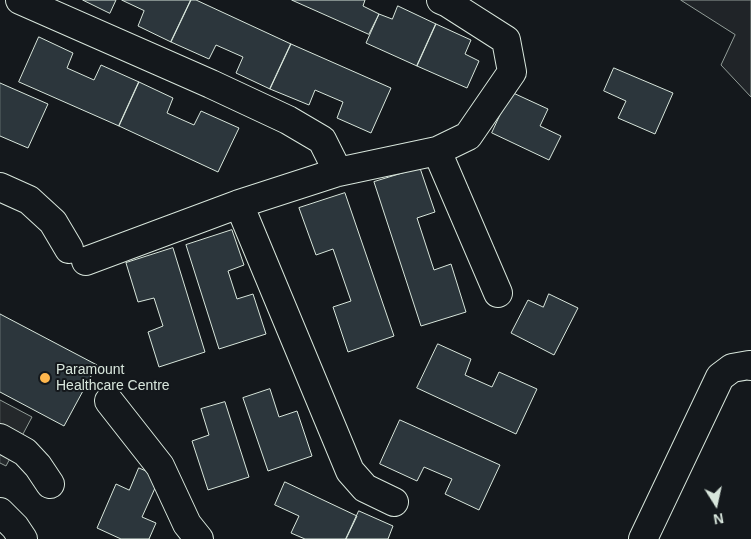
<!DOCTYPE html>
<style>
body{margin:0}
#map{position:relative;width:751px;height:539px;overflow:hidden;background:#14181c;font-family:Helvetica,sans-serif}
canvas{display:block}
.north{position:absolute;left:691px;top:479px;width:50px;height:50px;-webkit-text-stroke:4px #14181c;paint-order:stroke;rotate:170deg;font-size:14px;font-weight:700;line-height:20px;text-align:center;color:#d8e6dc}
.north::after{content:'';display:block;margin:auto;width:18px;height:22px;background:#d8e6dc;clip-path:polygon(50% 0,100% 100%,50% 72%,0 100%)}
</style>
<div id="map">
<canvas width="751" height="539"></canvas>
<div class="north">N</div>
</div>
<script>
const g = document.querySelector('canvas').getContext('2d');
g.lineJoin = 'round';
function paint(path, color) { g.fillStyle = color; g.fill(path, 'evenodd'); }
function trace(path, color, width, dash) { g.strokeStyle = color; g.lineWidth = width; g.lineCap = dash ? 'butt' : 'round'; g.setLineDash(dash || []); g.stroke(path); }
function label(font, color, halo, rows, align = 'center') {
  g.font = font + ' Helvetica,sans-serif'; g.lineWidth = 4; g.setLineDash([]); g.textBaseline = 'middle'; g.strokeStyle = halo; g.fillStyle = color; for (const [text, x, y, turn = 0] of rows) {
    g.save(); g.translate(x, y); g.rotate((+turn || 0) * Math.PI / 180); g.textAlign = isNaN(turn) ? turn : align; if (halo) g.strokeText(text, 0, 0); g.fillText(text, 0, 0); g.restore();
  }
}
const green = new Path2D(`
 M681,0H751V97L721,65L735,35Z`);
paint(green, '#202428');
trace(green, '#939e99', 1);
const parking = new Path2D(`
 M0,400L32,417L6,466L0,463Z`);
paint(parking, '#24282b');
trace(parking, '#939e99', 1);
const building = new Path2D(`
 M83,0H116L110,13Z
 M122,0H191L171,42L138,26L144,11Z
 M191,0H196L291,44L270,89L236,73L243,57L216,45L209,59L171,42Z
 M292,0H365L363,6L379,14L369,34Z
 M398,6L436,24L417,66L366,43L379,14L392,19Z
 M436,24L471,40L465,54L479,61L467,88L417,66Z
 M39,37L73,53L67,68L94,80L101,65L139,82L119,126L19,82Z
 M291,44L391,88L371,133L337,118L343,102L315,90L309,105L270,89Z
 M614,68L673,93L655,134L618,118L626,101L604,91Z
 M139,82L173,98L167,113L194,125L201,111L239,128L218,172L119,126Z
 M0,83L48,104L28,148L0,136Z
 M511,92L548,109L540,126L561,136L549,160L492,133Z
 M420,168L435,212L417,218L434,270L451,264L466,312L421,326L374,182Z
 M345,193L394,336L348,352L333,307L351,301L333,249L316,255L299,208Z
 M232,230L244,265L228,271L237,299L253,294L266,334L219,349L186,245Z
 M173,248L205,352L159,367L148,332L163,326L154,298L138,302L126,263Z
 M549,294L578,308L554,355L511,333L528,300L543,307Z
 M0,314L97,365L64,426L0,392Z
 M438,344L471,359L465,375L492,387L499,372L537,389L516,434L417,388Z
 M270,389L279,417L297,411L312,456L268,471L243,398Z
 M225,402L249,477L208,490L192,441L209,435L201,409Z
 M400,420L500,465L479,510L445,494L452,479L424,467L417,481L380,464Z
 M139,468L160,477L142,517L156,523L149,539H121L97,528L116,484L129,490Z
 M285,482L357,516L346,539H305L291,533L299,516L275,505Z
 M359,511L393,526L388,539H346Z`);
paint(building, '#2c363c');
trace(building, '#d8e6dc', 1);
const minor = new Path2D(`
 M20,0L211,84L288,120L322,140L338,172
 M437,151L498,293
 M0,187L29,200L53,222L69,249
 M239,204L350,471L365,488L394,502
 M86,261L239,204L338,172L437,151L468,136L512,72L506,40L448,3L441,0
 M109,401L160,466L187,524L199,539
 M0,438L25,452L38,466L50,484
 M0,512L15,527L23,539
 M643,539L720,377L732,368L749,365L751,366`);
trace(minor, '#d8e6dc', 30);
trace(minor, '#14181c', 28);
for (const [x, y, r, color] of [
 [45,378,6,"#ffb74d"]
]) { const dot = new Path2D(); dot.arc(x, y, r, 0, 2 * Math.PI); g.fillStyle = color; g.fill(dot); trace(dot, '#14181c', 2); }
label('14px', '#d8e6dc', '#14181c', [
 ["Paramount",56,370],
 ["Healthcare Centre",56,386]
], 'left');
</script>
